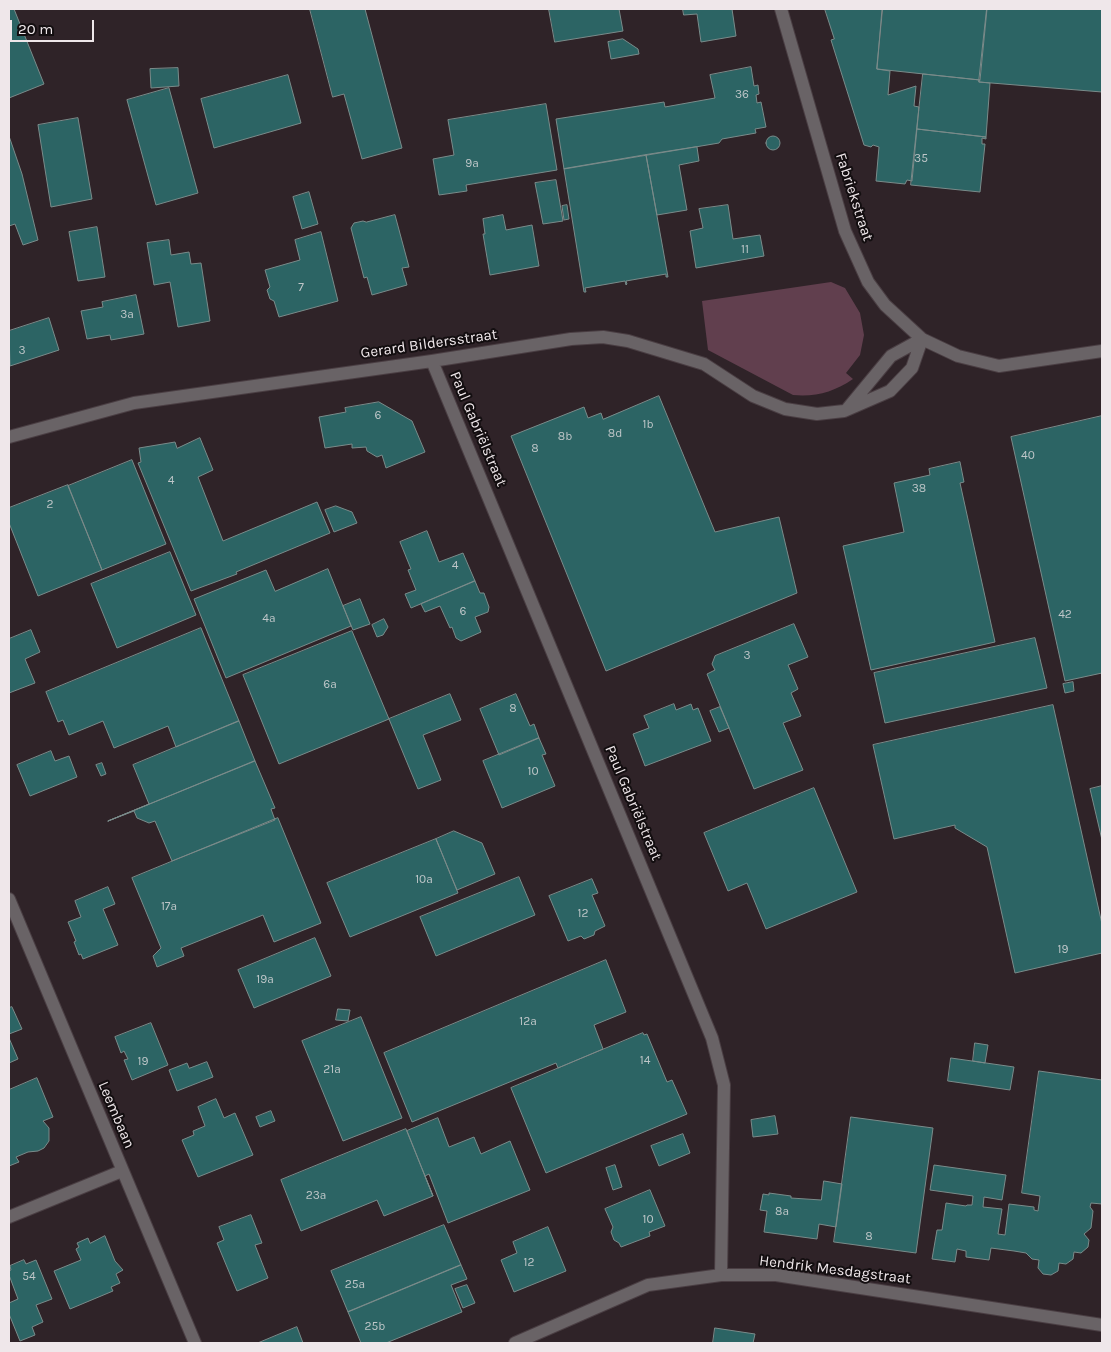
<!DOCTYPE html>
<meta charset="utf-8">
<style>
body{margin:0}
#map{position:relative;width:1111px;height:1352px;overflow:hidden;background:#2f2328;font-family:Karla,sans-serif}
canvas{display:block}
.frame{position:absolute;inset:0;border:10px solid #efe7ea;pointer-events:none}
.scale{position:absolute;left:10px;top:20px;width:84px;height:22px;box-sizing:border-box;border:2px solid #efe7ea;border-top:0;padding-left:6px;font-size:15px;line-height:18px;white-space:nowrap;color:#efe7ea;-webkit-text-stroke:4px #130e10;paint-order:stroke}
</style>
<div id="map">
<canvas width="1111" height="1352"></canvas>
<div class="frame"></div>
<div class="scale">20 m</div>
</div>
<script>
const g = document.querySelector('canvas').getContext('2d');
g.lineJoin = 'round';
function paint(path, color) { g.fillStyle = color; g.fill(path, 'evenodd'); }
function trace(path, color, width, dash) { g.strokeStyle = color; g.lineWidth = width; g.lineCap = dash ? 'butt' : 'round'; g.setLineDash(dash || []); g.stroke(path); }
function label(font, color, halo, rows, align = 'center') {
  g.font = font + ' Karla,sans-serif'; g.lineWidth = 4; g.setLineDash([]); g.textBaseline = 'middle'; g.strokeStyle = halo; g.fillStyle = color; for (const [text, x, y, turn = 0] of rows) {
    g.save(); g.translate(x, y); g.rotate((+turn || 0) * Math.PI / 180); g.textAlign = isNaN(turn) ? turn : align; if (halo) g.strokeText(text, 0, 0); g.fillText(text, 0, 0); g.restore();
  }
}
paint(new Path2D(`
 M831,282L845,288L860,313L864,335L860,355L846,373L853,379C834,392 816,397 793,395L708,350L702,301Z`), '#613f4e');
const building = new Path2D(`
 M9,9H14L44,84L9,98Z
 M310,9H365L402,148L362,159L344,94L333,97Z
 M549,9H619L623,31L555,42Z
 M683,9H732L736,36L701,42L697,14L684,15Z
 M825,9H882L877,69L890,71L888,95L916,86L914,106L919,107L912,181L907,180L905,184L876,181L879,147L873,145L871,147L864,145L831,40L834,39Z
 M883,9H987L980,80L877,69Z
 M987,9H1102V92L979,82Z
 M623,39L638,49L639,54L611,59L608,42Z
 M751,67L754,86L758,85L759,94L756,95L757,103L761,102L766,127L755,129L756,133L722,139L719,143L564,169L556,119L664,102L665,107L715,98L710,75Z
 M178,68L179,86L151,88L150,69Z
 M923,74L980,80L979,82L990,83L986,137L917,129Z
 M288,75L301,123L214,148L201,99Z
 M169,88L198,193L156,205L127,100Z
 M546,104L557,170L466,185L467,191L439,195L433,159L454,155L448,120Z
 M78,118L92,199L51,207L38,125Z
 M917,129L986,137V139L982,138V144H985L980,192L911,185Z
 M9,136L22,174L38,240L23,245L15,224L9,226Z
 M766 143a7 7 0 1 1 14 0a7 7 0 1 1-14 0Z
 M697,147L699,161L679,165L687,210L657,215L646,155Z
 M646,155L668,277H666V274L626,281L627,284L626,285L625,281L585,288L586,292H584L564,169Z
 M556,180L563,221L543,224L535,183Z
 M309,192L318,224L302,229L293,197Z
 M567,205L569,219L564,220L562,206Z
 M728,205L733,239L760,235L764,256L696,268L690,231L703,228L699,209Z
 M395,215L409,267L402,268L407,285L372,295L367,277L364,278L351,228L354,223L363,221L366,222Z
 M503,215L506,230L532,225L539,266L490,275L483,234H485L483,219Z
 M97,227L105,277L78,281L69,232Z
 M321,232L338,301L279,317L274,301L270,299L267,290L270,287L265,270L300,260L295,240Z
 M169,240L171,255L189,252L191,264L201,263L210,321L178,327L170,282L154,285L147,243Z
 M136,295L144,334L111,340L110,335L87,339L81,311L103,307L102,302Z
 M49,318L59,350L10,366L9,331Z
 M659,396L715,532L779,517L797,593L606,671L511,436L584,407L588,418L601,413L603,419Z
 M379,402L412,421L425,452L386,468L382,455L377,457L367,451L366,447L352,448V444L325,448L319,417L346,412L345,408Z
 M1102,416V673L1065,681L1011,437Z
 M200,438L213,470L198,477L223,541L317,502L330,533L236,572L237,574L191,591L138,463L141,462L139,448L175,442L177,448Z
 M132,460L166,544L102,570L68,486Z
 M960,462L964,482L960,483L995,642L871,670L843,546L904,532L894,483L930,475L929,469Z
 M68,485L102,570L38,596L9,523V508Z
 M336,506L352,512L357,523L334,532L325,510Z
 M427,531L439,562L463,553L475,581L411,608L405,594L416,590L408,570L411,569L400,542Z
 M170,552L196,615L117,648L91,584Z
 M328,569L351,626L226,678L194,599L266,570L275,591Z
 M475,581L480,593H484L489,607L488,612L475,617L481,632L461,641L456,638L452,627L450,628L440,606L425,612L421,604Z
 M360,599L370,624L353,630L343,606Z
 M384,619L388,627L383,635L377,637L372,625Z
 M794,624L808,657L788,665L798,689L791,693L801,716L783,723L803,770L754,789L707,674L715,670L712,664L715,656Z
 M201,628L239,721L176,747L168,726L114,748L103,721L69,735L63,720L58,722L46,692Z
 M31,630L40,652L25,659L35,683L9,693V639Z
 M352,631L389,719L279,764L243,675Z
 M1035,638L1047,688L885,723L874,673Z
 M1073,682L1074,691L1065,693L1063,684Z
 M450,694L461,720L423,735L441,780L418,789L389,719Z
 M516,694L530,726L534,724L539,738L499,755L480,709Z
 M674,704L676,710L691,704L693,710L698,708L711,741L645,766L633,734L649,728L644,716Z
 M1053,705L1102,924V953L1015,973L987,847L955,828V825L894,839L873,745Z
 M720,707L729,728L719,732L710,711Z
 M239,721L255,761L108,821L149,804L133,765Z
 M539,738L546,754L542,755L555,786L502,808L483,761Z
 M51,751L55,761L69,756L77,777L30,796L17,765Z
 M255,761L275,808L271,809L275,820L172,861L155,821L149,823L137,818L134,811L108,821Z
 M102,763L106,774L101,776L96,765Z
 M1102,786V840L1090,789Z
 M814,788L857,892L766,929L747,883L728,891L704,833Z
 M278,818L321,923L274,942L263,915L181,948L184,956L157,967L153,956L161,948L132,878Z
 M454,831L482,843L495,874L457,890L436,839Z
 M436,839L458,893L350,937L327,883Z
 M519,877L535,915L436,956L420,917Z
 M592,879L598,893L592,895L605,926L595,931L594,935L584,939L581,936L568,941L549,896Z
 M108,887L115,904L103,909L118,945L83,959L81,954L79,955L74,942L76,941L68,922L81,917L75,901Z
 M315,938L331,976L254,1008L238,970Z
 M606,960L626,1012L594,1025L603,1049L558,1068L556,1063L412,1122L384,1053Z
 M12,1007L22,1029L9,1034V1008Z
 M338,1009L350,1010L348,1021L336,1020Z
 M361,1017L402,1118L343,1141L302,1041Z
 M151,1023L168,1065L132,1080L124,1060L128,1059L124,1051L121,1053L115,1037Z
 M643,1033L644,1035L647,1034L667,1082L672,1080L687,1114L546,1173L511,1088Z
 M9,1038L18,1059L9,1063Z
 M975,1043L988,1045L985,1063L973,1061Z
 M951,1058L1014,1067L1010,1090L948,1081Z
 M207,1062L213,1077L177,1091L169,1070L187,1063L189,1068Z
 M1039,1071L1102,1080V1204L1091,1203L1090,1207L1093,1211L1091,1228L1084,1234L1089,1240L1088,1247L1081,1253L1074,1252L1073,1259L1066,1264L1059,1263L1058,1271L1051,1275L1043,1274L1038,1268L1039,1260L1032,1259L1026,1253L1014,1251L991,1248L989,1260L966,1257V1251L957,1249L955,1262L932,1259L937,1230H942L946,1203L966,1206L967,1205H972L973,1196L930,1190L934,1165L1006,1175L1002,1200L984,1197L983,1207L1002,1209L998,1234L1005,1235L1009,1204L1034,1207V1210L1038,1211L1040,1196L1022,1193Z
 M37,1078L53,1117L43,1121L49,1128V1141L44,1148L38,1151L28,1152L16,1157L19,1162L9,1166V1090Z
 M216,1099L224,1118L235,1113L253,1155L198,1177L182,1140L194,1135L193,1131L205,1126L198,1107Z
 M271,1111L275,1121L260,1127L256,1117Z
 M775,1116L778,1134L753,1137L751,1120Z
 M851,1117L933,1128L916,1253L834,1242Z
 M438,1118L449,1147L474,1137L481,1154L510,1141L530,1190L448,1223L429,1174L425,1176L433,1196L407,1131Z
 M406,1129L433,1196L384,1216L377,1200L301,1231L281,1180Z
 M683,1134L690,1153L659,1166L651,1146Z
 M615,1165L622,1187L613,1190L606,1168Z
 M824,1181L842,1184L836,1227L819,1224L817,1239L764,1232L767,1211L760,1210L763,1194L769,1195V1193L791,1196V1198L821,1200Z
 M650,1190L665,1226L649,1232L650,1236L621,1247L619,1243L614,1240L611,1232L613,1227L605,1209Z
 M251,1215L262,1243L255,1245L268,1278L237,1291L217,1243L224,1240L219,1227Z
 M444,1225L461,1265L348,1312L331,1271Z
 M548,1227L566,1271L514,1292L501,1260L517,1253L513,1242Z
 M105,1236L115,1261L123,1270L116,1274L120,1283L111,1287L113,1291L70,1309L54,1271L81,1260L76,1249L79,1247L77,1243L88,1238L90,1243Z
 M24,1260L26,1264L36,1260L52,1299L36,1305L43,1322L32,1327L35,1335L20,1341L9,1314V1303L18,1299L9,1275V1271L11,1270L10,1266Z
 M461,1265L467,1279L451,1285L462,1312L386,1343H361L348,1312Z
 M467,1285L475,1303L463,1308L455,1289Z
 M297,1327L303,1343H258Z
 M715,1328L755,1334L753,1343H713Z`);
paint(building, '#2c6464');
trace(building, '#7a8b8a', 1);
const street = new Path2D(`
 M781,9L845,231L868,282L885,305L922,339L958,356L999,366L1102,351
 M432,361L712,1038L724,1085L721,1275
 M848,408L891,356L922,339
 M9,437L134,403L432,361L571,339L603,337L628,341L704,364L753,396L785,409L817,414L844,411L890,391L912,368L922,339
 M9,899L195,1343
 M9,1217L122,1171
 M515,1343L648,1285L721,1275H776L1102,1325`);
trace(street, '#4a3e43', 14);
trace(street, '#696366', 12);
label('12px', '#bec6c8', null, [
 ["36",742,95],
 ["35",921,159],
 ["9a",472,164],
 ["11",745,250],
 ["7",301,288],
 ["3a",127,315],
 ["3",22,351],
 ["6",378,416],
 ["1b",648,425],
 ["8d",615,434],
 ["8b",565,437],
 ["8",535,449],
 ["40",1028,456],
 ["4",171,481],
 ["38",919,489],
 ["2",50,505],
 ["4",455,566],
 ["6",463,612],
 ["42",1065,615],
 ["4a",269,619],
 ["3",747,656],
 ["6a",330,685],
 ["8",513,709],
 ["10",533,772],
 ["10a",424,880],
 ["17a",169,907],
 ["12",583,914],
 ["19",1063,950],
 ["19a",265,980],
 ["12a",528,1022],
 ["14",645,1061],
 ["19",143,1062],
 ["21a",332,1070],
 ["23a",316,1196],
 ["8a",782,1212],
 ["10",648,1220],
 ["8",869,1237],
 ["12",529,1263],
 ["54",29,1277],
 ["25a",355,1285],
 ["25b",375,1327]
]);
label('15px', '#efe7ea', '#130e10', [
 ["Fabriekstraat",854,197,72],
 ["Gerard Bildersstraat",429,344,-8],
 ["Paul Gabriëlstraat",478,429,67],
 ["Paul Gabriëlstraat",633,803,67],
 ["Leembaan",116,1115,67],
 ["Hendrik Mesdagstraat",835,1270,7]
]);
</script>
